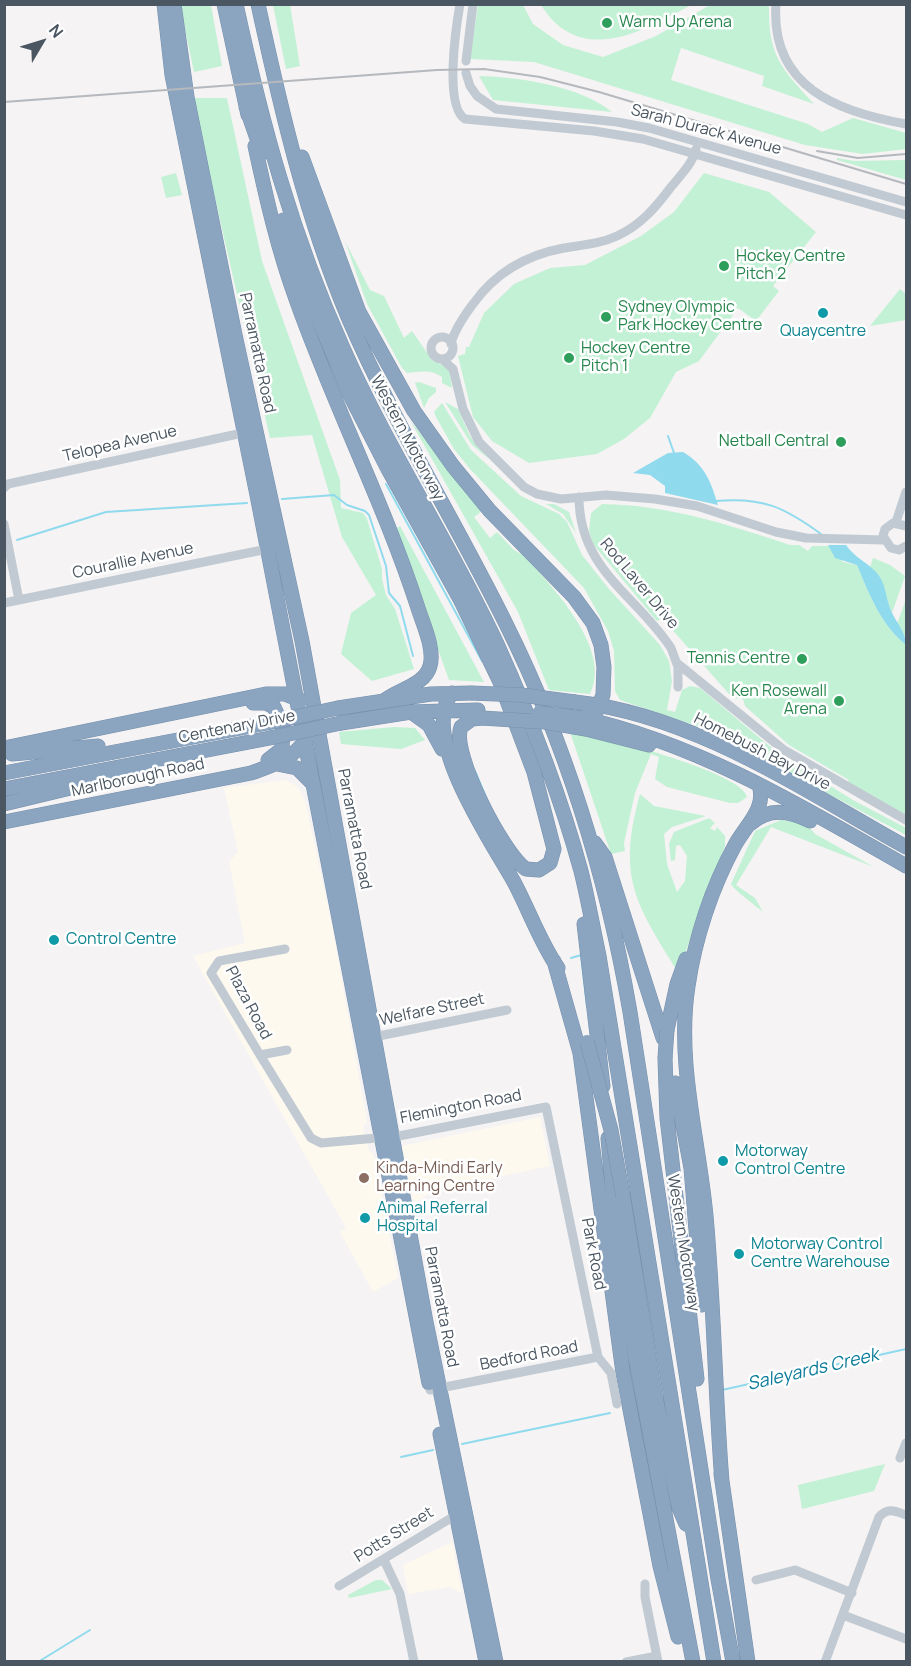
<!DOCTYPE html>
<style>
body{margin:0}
#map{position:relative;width:911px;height:1666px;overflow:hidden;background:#f5f3f3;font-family:Manrope,sans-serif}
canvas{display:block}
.frame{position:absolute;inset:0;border:6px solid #4a5661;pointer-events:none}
.north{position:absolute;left:12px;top:12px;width:60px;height:60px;-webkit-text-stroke:4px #fff;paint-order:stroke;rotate:52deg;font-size:16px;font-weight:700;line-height:24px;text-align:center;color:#4a5661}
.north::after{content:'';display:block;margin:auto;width:21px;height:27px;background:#4a5661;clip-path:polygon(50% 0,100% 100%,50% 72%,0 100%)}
</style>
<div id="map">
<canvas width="911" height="1666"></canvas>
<div class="frame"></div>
<div class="north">N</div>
</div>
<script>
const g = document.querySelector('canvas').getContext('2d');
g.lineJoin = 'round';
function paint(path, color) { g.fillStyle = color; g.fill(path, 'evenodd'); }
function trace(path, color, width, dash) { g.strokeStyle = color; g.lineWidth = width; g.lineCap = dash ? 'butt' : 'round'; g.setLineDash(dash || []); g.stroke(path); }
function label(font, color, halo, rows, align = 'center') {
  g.font = font + ' Manrope,sans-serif'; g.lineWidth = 5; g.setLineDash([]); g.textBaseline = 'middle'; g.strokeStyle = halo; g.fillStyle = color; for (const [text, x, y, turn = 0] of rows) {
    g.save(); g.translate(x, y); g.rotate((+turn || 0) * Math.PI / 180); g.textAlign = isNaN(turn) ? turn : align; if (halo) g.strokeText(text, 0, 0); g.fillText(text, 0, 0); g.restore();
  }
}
paint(new Path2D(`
 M286,780L298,787L305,801L332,925L367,1122L363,1127L369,1151L372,1152L375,1160L398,1278L373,1292L340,1232L346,1228L193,956L245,943L229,862L238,852L224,788Z
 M540,1117L550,1166L436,1190L413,1204L402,1146Z
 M452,1542L462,1594L450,1587L408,1594L403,1565Z`), '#fdf9ef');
paint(new Path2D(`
 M180,5H211L222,66L194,72Z
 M273,5H290L300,66L286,69Z
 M478,5H523L533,24L563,45L603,57L656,36L710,5H769C768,56 781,68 814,104L762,86L764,76L681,48L671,80L808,124L822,132L853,118L906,133V149L863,154L805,145L534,62L470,59Z
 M541,5H691C642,32 580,67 541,5Z
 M479,76C520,77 580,86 612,112L493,100Z
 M192,98H227L262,261L340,480L341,508L363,513L367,519L382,569V579L386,595L395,609L414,669L372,681L341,654L351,613L376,595L342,537L312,435L270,438Z
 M837,158L854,161L906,160V180L837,160Z
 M176,173L182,195L166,198L161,177Z
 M704,173L769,192L816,232L773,286L779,291L756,321L738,308L699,361L676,372L650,418L624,439L597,454L529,463L492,441L473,417L458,356L465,354L466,347H469L484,313L514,284L550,268L585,265L641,236L674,212Z
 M345,241L370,290L384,296L404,338L412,331L432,360L449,368L452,388L442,383V377C429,369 421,372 407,373L402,368L367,304Z
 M900,289L906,294V320L870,326Z
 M419,382L436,388V392L429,398L424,408L415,383Z
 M445,402L458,409L470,436L489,459L472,445Z
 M442,403L471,450L521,496L559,514L567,522L582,555L609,589L660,645L669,661L672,681L667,710L675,712L682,690L690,686L700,688L779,754L853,800L906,828V835L708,730L620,700L615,691L614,651L608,631L584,588L470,469L454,449L436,417L434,412Z
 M410,420L482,511L474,517L490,538L497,532L514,550L523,555C551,585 613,649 590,694L549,690L518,612Z
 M546,504H554L569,512L576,533L563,514Z
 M602,504C668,505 727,524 790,545H799L808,551L812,546H829L843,562L857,565C869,594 881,625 906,645V815L847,782L849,780L789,745L745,706L743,699L735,698L729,694L662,618L657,621L593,544L589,531L591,513Z
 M400,526L484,682L449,680L395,529Z
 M873,558L890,565L905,576L892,613L877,574L870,567Z
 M906,599V638L897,624Z
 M394,727L415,728L425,740L401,749L341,744L339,732Z
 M569,729C596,735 743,772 747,797L738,803H730L667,787L655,779L659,757L651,754L635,793L624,843L625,851L611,854Z
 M640,794L654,806L706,816L672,827L664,834L667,864L677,892L685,881L687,856L680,845L676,846L675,860L671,861L669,844L674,832L709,818L715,823L710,828L715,831L717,827L725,836V846L678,972C635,903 617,877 640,794Z
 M781,820C793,822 808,823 815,834L874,867L771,827L736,885L755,898L763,912C756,906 734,890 731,884L755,831Z
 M885,1464L874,1491L802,1509L798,1485Z
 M376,1580H382L392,1589L349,1598L348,1595Z`), '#c3f1d5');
paint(new Path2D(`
 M683,452C705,465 711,482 718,505L665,493V486L650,475L633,473L668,453Z
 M828,545H846C855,558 867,562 877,573C886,584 885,595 890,608C894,620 907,633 906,645C881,625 869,594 857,565L835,558Z`), '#90daee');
trace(new Path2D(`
 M668,436L674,453
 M386,484L482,661
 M282,499L334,495L347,505L365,511L369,515L386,566L389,593L400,606L413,656
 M716,501C763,497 784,507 821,534
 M17,540L106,512L247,503
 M475,771L488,802
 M571,958L581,955L587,1007
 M722,1390L906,1349
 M462,1444L610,1413
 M401,1457L433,1450
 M38,1662L90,1630`), '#90daee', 2);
const highway = new Path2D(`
 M164,4L172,75L257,495L429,1383
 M174,4L187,97L235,335L302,641L426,1322L496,1662
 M224,4L248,115
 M236,4C262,124 292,235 343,348C388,450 450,543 497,644C530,717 560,794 581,871C588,899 593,928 599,956L714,1662
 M258,4C281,110 306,217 348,317C394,424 456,522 507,626C567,747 607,879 630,1012L718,1579L733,1662
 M246,107L262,153
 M255,146C266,197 278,250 296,299C333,404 384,503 418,608C423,624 435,649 430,666C425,685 399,689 385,700
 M302,157L359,312L414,411L453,466L490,511L574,597L593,623L601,645L604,667L603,695L596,712L582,718
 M283,220L306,289L350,395L388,469L460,599L500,682L534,772L554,849L550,863L539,870L526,869C504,855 450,752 461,727L472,719L482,718
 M452,693C418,736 492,842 514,882C529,910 540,942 558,968
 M575,702C695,715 803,790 906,847
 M253,703H266L274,707L283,727L282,749L268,760
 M338,708L431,694L471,693
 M411,712L429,725L442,749
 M582,718C699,744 803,807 906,866
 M341,723L411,712L478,710
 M586,729L649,745
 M4,748L266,694H285L300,700
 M12,754L98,746
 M277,764L297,768L312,783
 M4,773L267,723
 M4,789L270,738
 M4,804L141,771
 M4,822L251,773C273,765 295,759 307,737
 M750,824C770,807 789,811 810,821
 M595,843L605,857L663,1038
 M584,924L603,1086
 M554,961L580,1053L623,1373L660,1566L678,1637
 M667,1030L677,984L686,959
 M665,1058L667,1118L697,1379
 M675,1083L691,1168L702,1305
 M608,1138L617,1239L635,1355L693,1662
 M623,1196L655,1395L679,1508L686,1524
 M440,1434L486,1662
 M721,1474L748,1662
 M722,1482C715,1393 714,1304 706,1216C699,1140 676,1062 688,986C695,938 712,887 735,845C746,825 767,808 759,785`);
trace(highway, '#7690ad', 15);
trace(new Path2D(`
 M460,4C456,27 444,106 465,119L594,131L643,139L906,215
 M776,4C770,87 838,112 906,124
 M466,61L473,4
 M466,73L470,86L477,96L496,109L617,122L649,128L906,202
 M431 348a11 11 0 1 1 22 0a11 11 0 1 1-22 0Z
 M451,344C454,330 464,316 473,304C495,273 526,255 564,248C582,245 600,244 617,236C641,225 656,207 671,187C680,176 693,163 696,149
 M442,359L453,369L463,409L479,442L524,487L537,494L561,499L606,495L655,499L697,506L776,532L806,538L884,540
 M4,488L8,484L247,432
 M579,497C579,569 635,594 671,648L678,667V687
 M896,522L906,492
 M4,524L19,600
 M906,526L893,523L885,529L883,536L891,548L899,550L906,546
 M4,603L272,548
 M677,663L784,750L906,820
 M285,949L219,961L211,973L260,1055L287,1050
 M369,1038L507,1010
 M260,1055L311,1138L321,1143L399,1136L546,1107L598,1357L611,1373L617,1404
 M430,1390L598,1357
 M900,1458L906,1443
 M384,1560L400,1594L414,1662
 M756,1580L795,1570L852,1593
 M645,1584V1597L658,1662
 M339,1586L461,1512
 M843,1615L906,1639
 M626,1662L657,1656
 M825,1662L879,1517C888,1507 895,1511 906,1515`), '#c1cad2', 9);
trace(highway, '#8ba5c1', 14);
trace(new Path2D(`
 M4,102L437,70L484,69L540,77L599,92L906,184
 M817,151L858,158L906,154`), '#b5b8bd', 2);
const highwayBridge = new Path2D(`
 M471,693L521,695L575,702
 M539,713L582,718
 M482,718L545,722L586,729
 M267,723L338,708
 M270,738L341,723
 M587,1042L611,1130L623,1196
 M665,1058L667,1030`);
trace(highwayBridge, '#7690ad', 15, []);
trace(highwayBridge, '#8ba5c1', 14);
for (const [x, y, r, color] of [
 [607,23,6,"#2e9e5b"],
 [724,266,6,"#2e9e5b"],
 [823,313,6,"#0f9aa8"],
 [606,317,6,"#2e9e5b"],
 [569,358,6,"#2e9e5b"],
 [841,442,6,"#2e9e5b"],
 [802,659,6,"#2e9e5b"],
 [839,701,6,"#2e9e5b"],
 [54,940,6,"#0f9aa8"],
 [723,1161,6,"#0f9aa8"],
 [364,1178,6,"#8d6e63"],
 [365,1218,6,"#0f9aa8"],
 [739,1254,6,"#0f9aa8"]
]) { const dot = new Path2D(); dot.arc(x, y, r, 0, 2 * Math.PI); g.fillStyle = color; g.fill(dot); trace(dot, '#fff', 2); }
label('16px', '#27864d', '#fff', [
 ["Warm Up Arena",619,23],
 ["Hockey Centre",736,257],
 ["Pitch 2",736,275],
 ["Sydney Olympic",618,308],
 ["Park Hockey Centre",618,326],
 ["Hockey Centre",581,349],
 ["Pitch 1",581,367],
 ["Netball Central",829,442,"right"],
 ["Tennis Centre",790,659,"right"],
 ["Ken Rosewall",827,692,"right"],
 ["Arena",827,710,"right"]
], 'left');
label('16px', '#4a5661', '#fff', [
 ["Sarah Durack Avenue",706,130,15],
 ["Parramatta Road",257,353,78],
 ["Western Motorway",407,438,62],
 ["Telopea Avenue",120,444,-13],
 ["Courallie Avenue",133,561,-12],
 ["Rod Laver Drive",639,584,50],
 ["Centenary Drive",237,727,-11],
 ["Homebush Bay Drive",762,752,27],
 ["Marlborough Road",138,778,-12],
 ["Parramatta Road",354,829,79],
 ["Plaza Road",248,1003,62],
 ["Welfare Street",432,1010,-12],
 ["Flemington Road",461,1107,-11],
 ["Western Motorway",683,1243,81],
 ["Park Road",593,1254,79],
 ["Parramatta Road",441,1307,79],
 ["Bedford Road",529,1356,-11],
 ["Potts Street",394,1535,-32]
]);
label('16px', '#0d838f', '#fff', [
 ["Quaycentre",823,332,"center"],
 ["Control Centre",66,940],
 ["Motorway",735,1152],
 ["Control Centre",735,1170],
 ["Animal Referral",377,1209],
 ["Hospital",377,1227],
 ["Motorway Control",751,1245],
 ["Centre Warehouse",751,1263]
], 'left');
label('16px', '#785e54', '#fff', [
 ["Kinda-Mindi Early",376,1169],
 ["Learning Centre",376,1187]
], 'left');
label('italic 18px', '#0c7c9b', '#fff', [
 ["Saleyards Creek",813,1370,-13]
]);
</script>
